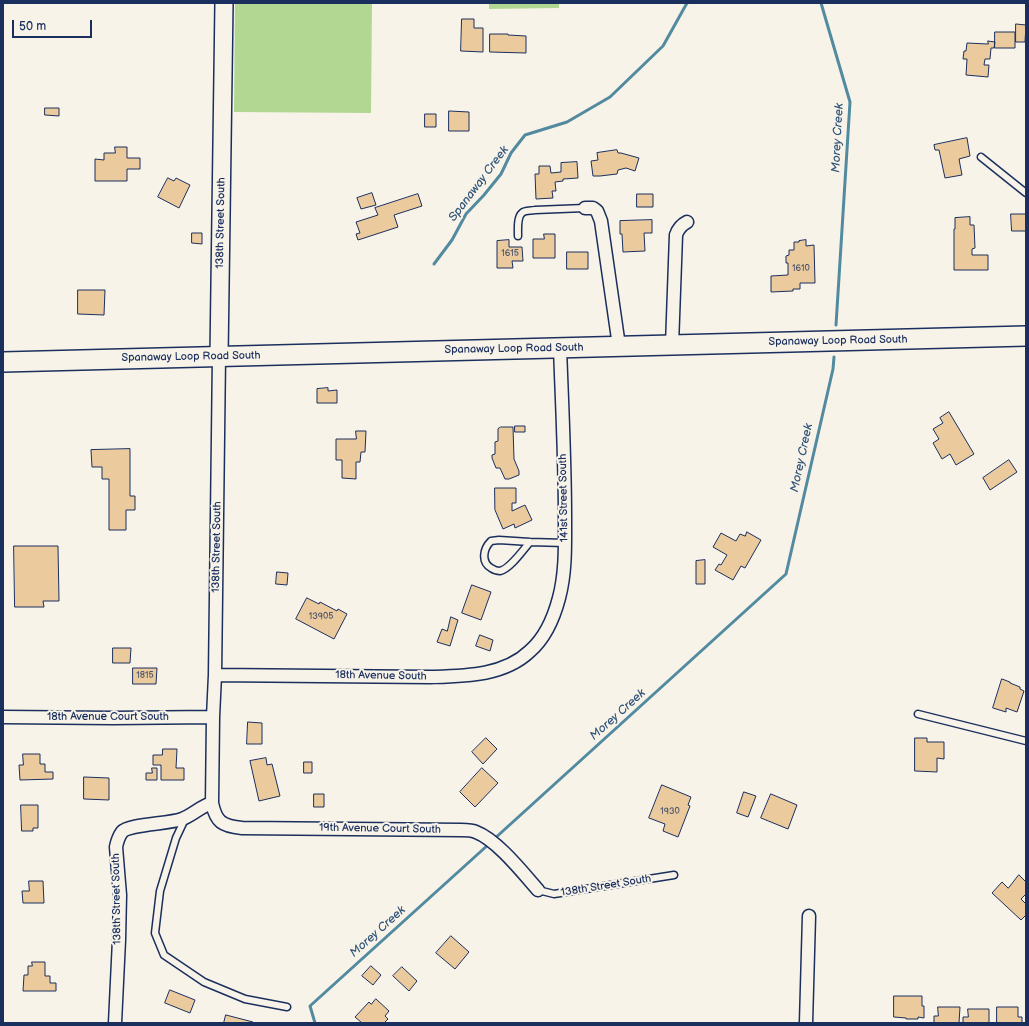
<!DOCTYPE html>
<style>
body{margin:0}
#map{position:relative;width:1029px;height:1026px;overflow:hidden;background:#f7f3e8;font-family:"Balsamiq Sans",sans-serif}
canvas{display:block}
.frame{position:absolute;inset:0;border:4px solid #1b2f5e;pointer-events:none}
.scale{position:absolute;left:12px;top:20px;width:80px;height:18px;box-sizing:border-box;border:2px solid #1b2f5e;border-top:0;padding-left:5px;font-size:12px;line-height:14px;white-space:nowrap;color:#1b2f5e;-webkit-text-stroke:3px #f7f3e8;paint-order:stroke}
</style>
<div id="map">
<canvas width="1029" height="1026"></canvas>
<div class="frame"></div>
<div class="scale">50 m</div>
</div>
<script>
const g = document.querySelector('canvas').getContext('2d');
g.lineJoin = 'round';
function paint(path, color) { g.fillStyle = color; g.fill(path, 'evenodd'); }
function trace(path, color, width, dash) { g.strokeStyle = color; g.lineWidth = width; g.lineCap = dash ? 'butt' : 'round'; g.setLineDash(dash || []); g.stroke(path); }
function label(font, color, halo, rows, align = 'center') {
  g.font = font + ' "Balsamiq Sans",sans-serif'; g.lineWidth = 4; g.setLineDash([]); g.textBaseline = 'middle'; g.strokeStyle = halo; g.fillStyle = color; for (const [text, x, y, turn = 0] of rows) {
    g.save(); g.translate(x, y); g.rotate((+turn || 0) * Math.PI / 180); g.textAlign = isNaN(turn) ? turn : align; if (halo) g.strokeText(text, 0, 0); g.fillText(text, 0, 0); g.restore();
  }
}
paint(new Path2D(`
 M235,3H372L371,113L234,112Z
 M489,3H559V8L489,9Z`), '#b1d793');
trace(new Path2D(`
 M821,3L850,102L836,325
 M434,264L452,240L466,214L484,195L501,174L511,153L525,135L567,122L610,97L663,46L687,3
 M493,840L786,574L833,369L834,357
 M315,1023L310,1006L489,844`), '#528aa0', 3);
const building = new Path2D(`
 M462,19H474V28H483V52L461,51Z
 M1016,24L1026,25L1025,42H1016Z
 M995,32H1015V48H995Z
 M490,34H508V35L526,36V53L490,52Z
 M988,41L995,42L994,48H991L990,59H985L984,65H989L988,77L966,75L967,59H963L964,51H966L967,43L988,44Z
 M45,108H59V116L45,115Z
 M449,111L469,112V131H449Z
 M425,114H436V127H425Z
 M967,138L970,156L959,159L962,175L945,178L939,150H935L934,145Z
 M115,147H127V158H140V169H127V181H95V159L104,160V153H115Z
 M617,150L618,153H621L639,158L635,171L626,168L618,170L617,174L600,176H593L591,161L598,160L597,153Z
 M577,162L578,178L563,179V181L555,182L556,191H552L553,198L536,199L535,174H539V166H550L551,173L561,172V163Z
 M168,178L174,181L176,178L190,185L179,208L158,197Z
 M372,193L376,205L361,209L357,198Z
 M418,194L422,206L394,215L398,227L358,240L356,234L360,233L356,222L378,215L375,208Z
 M637,194H653V207H637Z
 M1011,214H1026V231H1012Z
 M970,217V225H974L975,248L972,249V255H988V270H954V229H955V218Z
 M652,220V233H644L645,251L623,252L622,234H620V221Z
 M192,233H202V244L192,243Z
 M544,234H555V258H533V239H544Z
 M509,240V247H522L523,261H512L513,268H497V241Z
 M806,240V246L814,245L815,283H800V289H793V291L771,292V276L788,275V263H786V256L789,255V250H794V242H799V241Z
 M567,252H588V269H567Z
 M78,290H105L104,315L78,314Z
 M328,388V391L337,390V403H317V389Z
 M949,412L974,454L956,465L950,454L942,459L933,443L939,439L933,429L943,423L940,418Z
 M515,426H525V432H515Z
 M501,427H513L514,459L519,471V475L509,479H505L500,468H496L492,458V455L495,454V442L498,441V429Z
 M356,431H366L365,452H361L360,462H356V479L342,478V460H336V439H356Z
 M130,449V496H135V510H126V530H109V479H102V467H92L91,450Z
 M1009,460L1017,472L990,490L983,478Z
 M495,488H516V503H512V511L525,505L532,520L515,528L514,524L503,529L495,510Z
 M747,532L761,540L745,568L741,566L733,580L715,570L719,564L721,565L727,555L713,547L721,533L736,541L740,534L745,536Z
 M14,546H58L59,601H43L44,607H15Z
 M705,560V584H696V561Z
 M277,572L288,573L287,585L276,584Z
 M472,585L491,592L481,620L462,613Z
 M307,598L319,604L320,602L337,611L338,609L347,614L334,639L296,619Z
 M451,617L458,620L450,646L437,642L442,629L447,631Z
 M480,635L493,640L490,651L476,646Z
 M113,648H131L130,663H113Z
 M133,668H157L156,684H133Z
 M1002,679L1010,682V683L1020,687V689L1024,691L1017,712L1006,708V712L993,708Z
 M248,722L262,723V744H247Z
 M486,738L497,749L483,764L472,752Z
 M915,738H927V742H944V759L937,758V772L915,771Z
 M163,749H177L176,768H184V780H161V765H153V755H162Z
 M23,754H40V764H45V772H53V779L20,780L19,765H23Z
 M266,758L267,765L272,764L280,796L259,801L250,761Z
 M304,762H312V773H304Z
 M152,768H157V780H146V773H152Z
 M482,768L498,783L475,807L460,792Z
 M84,777L109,778V800L84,799Z
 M662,785L691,797L688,805L690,806L678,837L663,831L665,824L649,818Z
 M744,792L756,796L748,817L737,813Z
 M314,794H324V807H314Z
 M771,794L797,805L788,829L761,818Z
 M21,805H38V828H33V831H22Z
 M1019,875L1026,882V894L1021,899L1026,904V915L1021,920L992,893L1002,882L1008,888Z
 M29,881H43L44,903H23L22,891H29Z
 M451,936L469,952L455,969L436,953Z
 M32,962H45V976H50V983H56V991H23L24,975H28V966H32Z
 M371,966L381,975L373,985L362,976Z
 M402,967L417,981L409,991L393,976Z
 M170,990L195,1000L190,1013L165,1003Z
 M894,996H922V1006H924V1018L918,1017V1019H906V1018L894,1017Z
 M376,999L389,1011L385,1016L388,1019L384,1023H362L355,1017L369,1002L371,1004Z
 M938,1007H960L959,1023H934V1016H938Z
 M997,1007H1018V1017H1022V1023H997Z
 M968,1009H989V1023H963V1017H968Z
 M226,1015L253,1022V1023H224Z`);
paint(building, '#ebcb9d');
trace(building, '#1b2f5e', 1);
const lane = new Path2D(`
 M981,157L1026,193
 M518,236C518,229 517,217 522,213C525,210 531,211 535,210L585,208
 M530,542C523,550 510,569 500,571C497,571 494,570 491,568C481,562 483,549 491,541L499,540L530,542L565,543
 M918,714L1026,741
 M185,819L176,838L160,891L155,933L164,955L204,982L245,999L287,1007
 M538,890L554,894L674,875`);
const street = new Path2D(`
 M585,208H593L597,211L601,221L619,346
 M672,345L676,235C678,229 681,225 687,222
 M219,356L215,675L213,717L212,803C216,822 222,826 242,828L461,830C466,830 472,830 476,832C497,840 523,873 538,890
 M215,675L430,677C465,676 504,676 530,651C545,638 554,617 559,598C566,572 565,544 565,517C565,461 562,404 560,348
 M3,717L113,718L213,717
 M115,1023L119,940L120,895L116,847C117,842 119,836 122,832C129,824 169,824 182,819C193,815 201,806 212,803
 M806,1023L809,916`);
const secondary = new Path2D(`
 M219,356L224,3`);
const primary = new Path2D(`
 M3,362L1026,336`);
trace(lane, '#1b2f5e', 9);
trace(street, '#1b2f5e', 15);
trace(secondary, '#1b2f5e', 20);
trace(primary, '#1b2f5e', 22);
trace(lane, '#f7f3e8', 6);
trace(street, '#f7f3e8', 12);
trace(secondary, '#f7f3e8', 17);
trace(primary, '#f7f3e8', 19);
label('9px', '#4f566e', null, [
 ["1615",510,254],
 ["1610",801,269],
 ["13905",321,617],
 ["1815",145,676],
 ["1930",670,812]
]);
label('11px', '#1b2f5e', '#f7f3e8', [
 ["138th Street South",221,223,-89],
 ["Spanaway Loop Road South",838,341,-1],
 ["Spanaway Loop Road South",514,349,-1],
 ["Spanaway Loop Road South",191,357,-1],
 ["141st Street South",564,498,-91],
 ["138th Street South",217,547,-89],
 ["18th Avenue South",381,676,1],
 ["18th Avenue Court South",108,717],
 ["19th Avenue Court South",380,829,1],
 ["138th Street South",606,886,-9],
 ["138th Street South",117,899,-91]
]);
label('italic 12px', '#32557a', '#f7f3e8', [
 ["Morey Creek",838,138,-87],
 ["Spanaway Creek",479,184,-53],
 ["Morey Creek",802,458,-78],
 ["Morey Creek",618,715,-42],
 ["Morey Creek",378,932,-42]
]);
</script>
